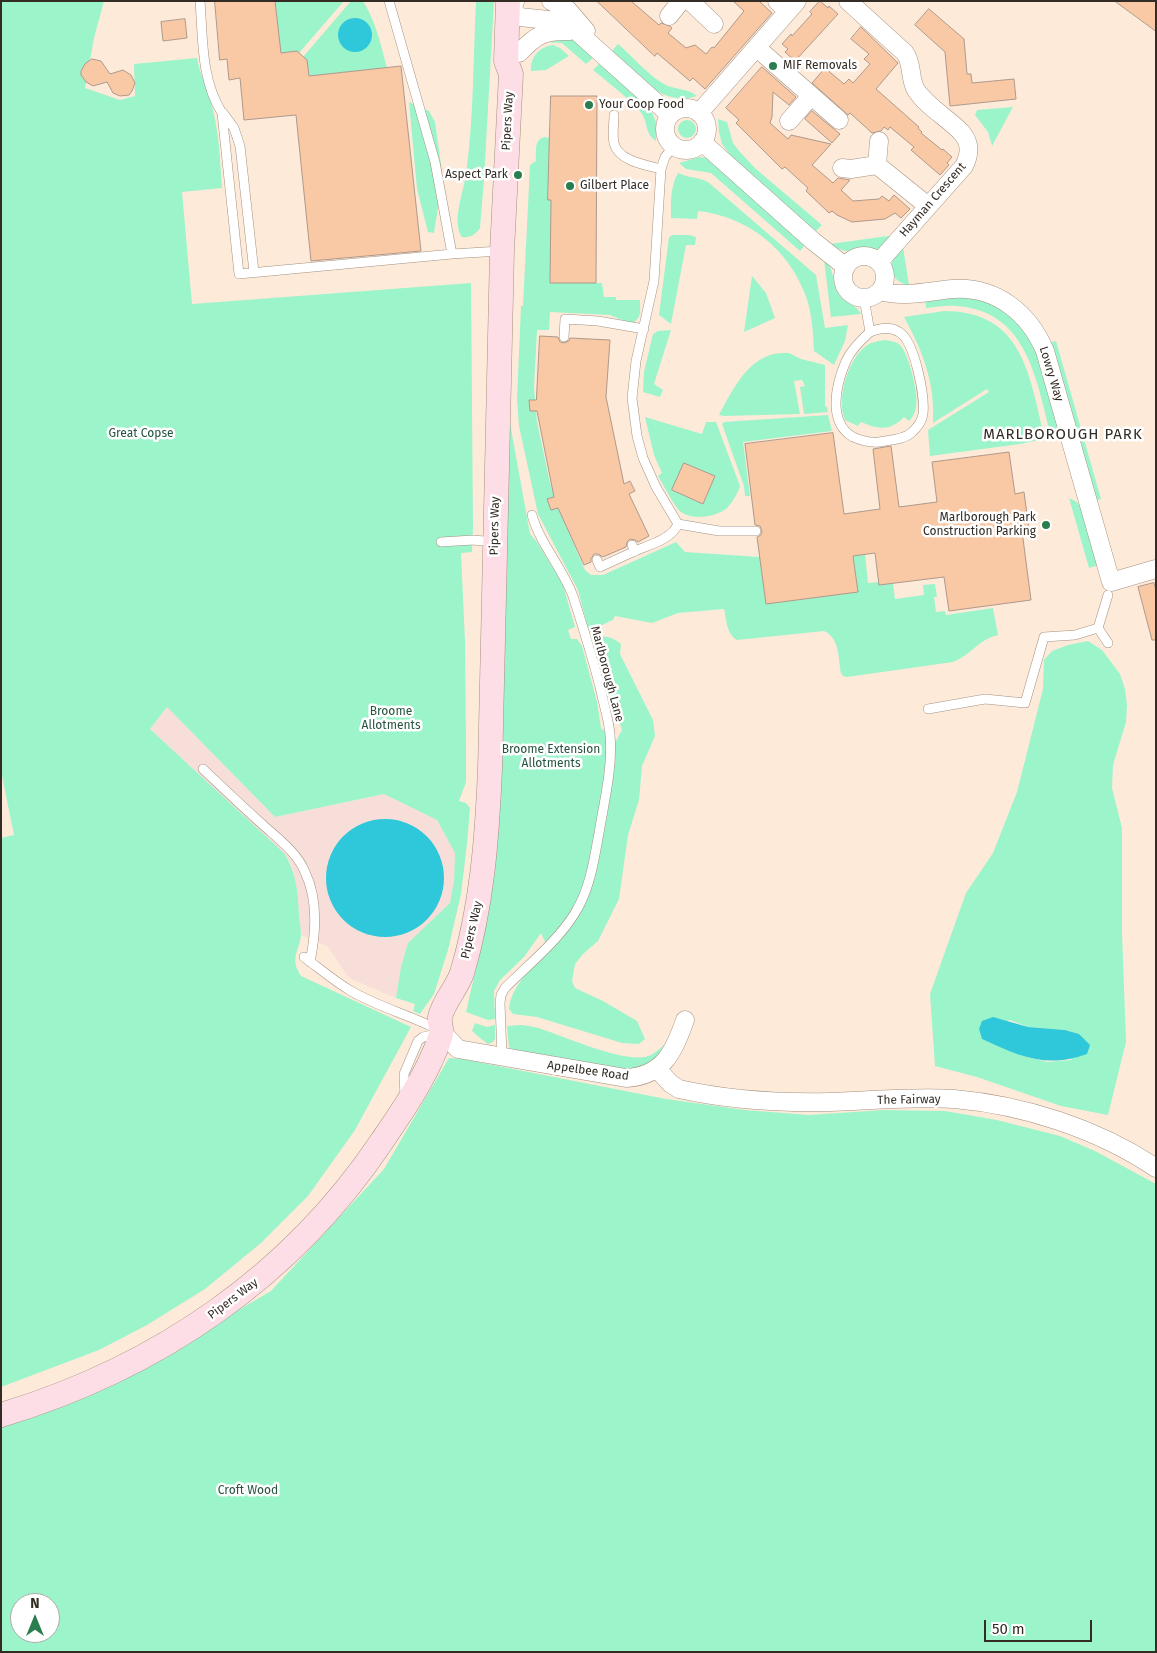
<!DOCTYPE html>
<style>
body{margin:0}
#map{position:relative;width:1157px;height:1653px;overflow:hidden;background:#feead9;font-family:"Fira Sans",sans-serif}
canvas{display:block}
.frame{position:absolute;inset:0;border:2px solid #332c25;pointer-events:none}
.north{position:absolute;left:10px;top:1593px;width:50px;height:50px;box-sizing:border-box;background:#fff;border:1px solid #adaba8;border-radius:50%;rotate:0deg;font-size:14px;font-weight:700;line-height:20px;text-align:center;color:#332c25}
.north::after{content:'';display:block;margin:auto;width:18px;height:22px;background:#2a7d4f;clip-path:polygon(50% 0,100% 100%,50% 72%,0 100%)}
.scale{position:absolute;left:984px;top:1620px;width:108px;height:22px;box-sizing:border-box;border:2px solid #332c25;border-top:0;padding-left:6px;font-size:15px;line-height:18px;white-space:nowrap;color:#332c25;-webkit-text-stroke:4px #fff;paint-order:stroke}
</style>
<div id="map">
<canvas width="1157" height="1653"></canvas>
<div class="frame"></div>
<div class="north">N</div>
<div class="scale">50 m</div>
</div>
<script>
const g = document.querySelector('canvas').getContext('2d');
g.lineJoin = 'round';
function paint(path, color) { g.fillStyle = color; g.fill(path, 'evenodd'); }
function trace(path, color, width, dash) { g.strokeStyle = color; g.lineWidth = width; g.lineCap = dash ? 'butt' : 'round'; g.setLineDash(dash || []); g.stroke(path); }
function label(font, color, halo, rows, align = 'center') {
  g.font = font + ' "Fira Sans",sans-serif'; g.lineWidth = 5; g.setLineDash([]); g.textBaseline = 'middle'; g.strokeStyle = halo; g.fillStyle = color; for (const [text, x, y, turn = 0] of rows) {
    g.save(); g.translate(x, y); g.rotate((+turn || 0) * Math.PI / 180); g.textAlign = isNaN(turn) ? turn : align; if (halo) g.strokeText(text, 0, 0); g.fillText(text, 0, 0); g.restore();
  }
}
paint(new Path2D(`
 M167,707L275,817L384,794L437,820L455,853L454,881L450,903L408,943L401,967L396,998L349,978L327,946L301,935L297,890L294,873L290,862L284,853L150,729Z`), '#f8ded8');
paint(new Path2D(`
 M1,1H104L94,38L85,88L120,100L135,96L134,64L197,58C200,75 206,84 210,99C219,128 220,158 222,188L182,192L192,304L471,283L473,526L472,552L461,553L465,641L466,745V782L459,801L466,803L470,808L467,844L461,894L448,950L434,994L420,1014L413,1011L415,1004L396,998L401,967L408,943L450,903L454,881L455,853L437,820L384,794L275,817L167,707L150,729L284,853C297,873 298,894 299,916C300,922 301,930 301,936C298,953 290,959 301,976L411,1027L355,1130L308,1196L261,1243L205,1289L147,1325L99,1350L1,1387V838L14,835L1,771Z
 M275,1H344L299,53L296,51L281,53Z
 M351,1H363C376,22 381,45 387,68L309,76L303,57ZM352,18C369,19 377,34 365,48L341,44C336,34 341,22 352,18Z
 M476,1H494L484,180L480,228C475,235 470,238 462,237C451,223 464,190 466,174C474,117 473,58 476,1Z
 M546,37L573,38L594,57L586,64L562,43L546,42Z
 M618,44C632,56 648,75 664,84C674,90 688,88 697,96C662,108 634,73 612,51Z
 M553,45L560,48L569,56L546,70L531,71C530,57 539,47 553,45Z
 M600,63L651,110L656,122V141C645,134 648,124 642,114C635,103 605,80 593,70Z
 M409,102L429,111L435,122L442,171L440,195L434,233L428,232L417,189Z
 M1013,107L992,146L988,132L975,115L977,110Z
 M718,119L727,122L733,143L740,152L756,169L822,225L815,232L733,159L722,144L719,132Z
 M678 129a9 9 0 1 1 18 0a9 9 0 1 1-18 0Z
 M544,137L550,138L548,199L551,200L554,271H550V283H602L604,297H616V300H640C640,309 642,317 634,322H627L610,315L550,312L549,330H537L534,387L537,422L550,483L558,508L585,570L591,575H603L676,542L685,552L760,557L766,604L858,592L853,556L865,554L868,583L879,582V585L893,583L895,599L924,595L923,585L935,584L937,597H934L936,612L945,611L946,615L993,608L998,635C979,639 971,655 953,662L847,677L843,676L841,673C838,658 840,638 824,631L737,640C726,633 727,621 724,609L678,613L652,623L615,616L613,620C604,623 598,629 589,632L578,590L538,514L519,426L517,400L521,306H523L530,165L536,161C536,152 534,140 544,137Z
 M700,157L707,158L806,244L800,251L711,173L686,169L679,163Z
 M678,173C688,178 699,177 708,182L816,275L825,328L848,325L845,341L834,365L814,351C813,332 812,312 805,294C788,249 747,216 698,211L697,219L671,218C671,203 670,187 678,173Z
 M673,235H689L696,237L695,245H686L671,324L659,315L669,237Z
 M895,235C890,239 886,245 880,248C865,255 844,254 830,244Z
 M903,247L909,285C897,284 887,272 893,260C895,255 900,251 903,247Z
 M824,260C837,271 830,283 840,296C846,304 856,304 861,314L831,317Z
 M752,276L766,293L775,318L744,332Z
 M947,296C957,297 968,296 977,298C986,300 994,305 1001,310C1040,335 1046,382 1058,423L1055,435L1052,440C1037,384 1029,311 957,306C947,305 936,307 926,308L925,299Z
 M944,311C1024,311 1029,376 1045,439L1020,444L930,456L928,430L989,392L987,389L933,423C935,382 923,352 904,317Z
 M671,330L654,384L663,390L660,397L643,392L644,372L653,334L658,331Z
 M885,340C890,341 896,341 900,345C909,354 919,395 916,407C915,413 913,417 909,421L904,417C890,432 877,429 861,422L858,426L845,420C836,399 848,359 866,346C871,342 878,341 885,340Z
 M1056,341L1101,499L1095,501L1049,343Z
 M789,353L801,359L825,365V406L827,407L828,412L804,414L800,387L805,386L802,380L794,381L800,414L725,416L719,415C731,393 744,364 770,355C776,353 783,353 789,353Z
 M508,412L530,534L537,542L563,585L575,627L568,630L571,639H577L582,646L597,702L601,728L616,741L622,730C613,701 598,668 594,639C604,634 612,637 621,644L620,654L653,720L655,736L642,766L639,800L628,835L619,899L598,941L583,954L575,964L572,981L575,988L603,1001L637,1021L645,1039L639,1044L622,1043L537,1017L513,1014L509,1009C511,985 534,967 548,948L541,933L524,957L500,980L494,991L495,1019L488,1020L466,1012L489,911L495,861Z
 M828,415L832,431L743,442L750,496H745L744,486L722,424L724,422Z
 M645,417L702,434L706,422H716L740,486C738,493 733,501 728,507C718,517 693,521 681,512C675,508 663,484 658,476L662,473L654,455ZM684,463L715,476L703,504L672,490Z
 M1069,498L1077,502L1083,511L1099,565L1089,568Z
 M1088,641L1102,650L1120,674L1125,689L1127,705L1126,722L1113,765L1112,788L1122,828V933L1126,1042L1108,1115L1061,1106L977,1077L935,1066L930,994L966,893L993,853L1017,792L1043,689L1044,660L1052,651L1068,645ZM1010,1020L1028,1027L1065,1030L1079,1034L1071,1060L1047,1062L1024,1056L982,1039L979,1029Z
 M475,1023L487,1027L495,1025V1039L493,1042L488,1044L480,1038L472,1031Z
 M521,1025C529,1026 537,1027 544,1030C566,1037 630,1066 651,1055C660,1050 667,1042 673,1034C658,1058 656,1065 626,1070L513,1050L509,1047L507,1026Z
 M449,1058L462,1059L666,1099L745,1110L809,1115L883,1110L945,1111L997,1120L1060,1136L1095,1151L1156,1184V1652H1V1420L107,1387L271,1291L384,1169ZM20,1603H50V1633H20Z`), '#9cf4cb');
paint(new Path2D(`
 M338 35a17 17 0 1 1 34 0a17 17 0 1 1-34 0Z
 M326 878a59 59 0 1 1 118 0a59 59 0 1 1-118 0Z
 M993,1017L1028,1027L1065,1030L1079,1034L1090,1045L1087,1054C1046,1069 1019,1056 982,1039L979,1029L982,1021Z`), '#2fc7da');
const building = new Path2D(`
 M215,1H275L281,53L297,51L307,60L309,76L401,66L421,251L311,261L296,115L244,120L240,78L229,80L227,59L220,60Z
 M597,1H631L659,25L661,23L670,26L672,28L668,33L686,48L695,45L706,54L712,47L714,48L744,11L733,1H759L772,13L705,89L693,78L690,81L657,53L655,56Z
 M820,1L828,8L829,6L838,14L795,61L785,52L788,49L782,44L791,34L792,36L812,14L810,12Z
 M1115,1H1156V31Z
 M929,9L964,39L967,74H971L972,83L1014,79L1016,99L950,106L945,52L915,25Z
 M185,19L187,38L163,41L161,22Z
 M861,27L898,63L876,89L919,127L918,128L922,132L921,133L942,150L943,149L952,157L947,163L949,165L940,175L911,150L914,147L890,127L888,130L884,127L881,131L872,133L850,113L848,115L812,83L825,68L844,84L849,79L853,83L870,64L864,59L869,54L851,39Z
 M92,59L101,61L110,74L123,70L131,75L135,83L132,91L129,95L120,96L113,93L107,82L93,86L86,82L81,75V71L85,64Z
 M762,67L796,97L789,105L773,92L772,117L770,123L788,139L791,135L831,144L812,165L833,183L838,178L850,180L841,190L853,201L879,199L882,196L889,201L894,195L910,209L901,218L895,213L885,219L852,222L837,215L832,211L829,213L806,191L808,188L785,167L782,169L736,123L739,120L726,108Z
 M551,96H597L596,283H550L551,200H548Z
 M812,111L840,134L832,143L805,119Z
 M540,336L558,337L560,342L564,343L569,341L570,338L610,340L606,397L624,484L630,481L635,491L629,494L649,536L638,542L635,540L630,539L627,542L626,547L603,557L598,554H594L591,559V562L584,565L558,508L551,510L547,499L554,497L537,411H530L529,400H536Z
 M833,433L844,514L880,509L873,449L891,446L899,507L937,502L932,462L1009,452L1015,494L1024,492L1029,530L1022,531L1031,600L949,611L944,577L879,585L875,553L853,556L858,592L766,604L757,537L761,535L762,531L760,526L755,525L745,444Z
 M684,463L715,476L703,504L672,490Z
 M1154,583L1156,590V640H1152L1138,587Z`);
paint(building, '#f9c8a5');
trace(building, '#ae998b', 1);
const service = new Path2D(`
 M200,1C203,39 201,80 222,113L239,274L452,254L500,251
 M389,1L435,162L452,254
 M223,113L234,128L240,146L254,272
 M614,115C614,124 612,134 614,143C618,161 646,165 661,169
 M864,298L870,332C880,328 890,326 899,332C915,341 925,397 923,414C922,421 917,428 911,433C903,440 889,440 879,442C869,443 862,441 853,437C827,422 836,384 846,361C851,350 861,340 870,332
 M564,337L565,319L598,321L644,329
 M678,524L719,531H756
 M441,542L473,540L495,542
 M632,545L635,551C649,545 672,539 678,524L656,487L643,458L637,436L632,398L636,361L654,281L661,169L665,157L674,146
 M597,560L600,567L635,551
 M1098,628L1108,643
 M928,709L985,699L1025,703L1044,637L1075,635L1098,628L1108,595
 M203,769C223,788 242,806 262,824C277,838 297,852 305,872C318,899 316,933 310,962
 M304,957C319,968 334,981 351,991C378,1007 410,1015 439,1030
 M502,1057L500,1003L501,995L505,988C529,964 557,942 575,913C590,889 594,860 599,833C604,802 613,767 610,735C609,720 604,706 601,691C593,659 583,627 573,596C562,567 540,544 532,515
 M405,1097L404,1074L418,1041L423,1037L440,1033`);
const minor = new Path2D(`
 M551,1L568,10L586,31
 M690,1L714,24
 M777,1L788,11
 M848,1L905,53C913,64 909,78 916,90C927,107 948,118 962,133C971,144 970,154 964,166L879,262
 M515,2L508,7L520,17L557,21L573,28L670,115
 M669,16L681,1
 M757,48L839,120
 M519,53C536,35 544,30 570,31
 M665 129a21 21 0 1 1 42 0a21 21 0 1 1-42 0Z
 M699,113L797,1
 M789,121L811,96
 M702,142L813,241L846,267
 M877,165L928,206
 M877,165L879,141
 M842,168L851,169L877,165
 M843 277a21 21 0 1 1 42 0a21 21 0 1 1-42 0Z
 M880,291C903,298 929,291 953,289C996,286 1029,313 1045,351L1111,582
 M1111,582L1156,569
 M442,1032L458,1049L626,1078C663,1076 674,1052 685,1020
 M657,1069L671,1084L679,1089C728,1100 779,1103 829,1102C871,1101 912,1096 954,1099C1024,1105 1098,1129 1156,1168`);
const secondary = new Path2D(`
 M1,1415C157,1368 291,1277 382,1141C399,1116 417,1090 430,1062C434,1053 439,1043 441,1034C442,1028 439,1022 440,1017C444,1001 457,988 462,973C482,906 487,839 490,769L502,251L511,74L506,61L508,1`);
trace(service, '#a39181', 10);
trace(minor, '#a39181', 19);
trace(secondary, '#a39181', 25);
trace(service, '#fff', 9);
trace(minor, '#fff', 18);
trace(secondary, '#fedee6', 24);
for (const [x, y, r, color] of [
 [773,66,5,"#2a7d4f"],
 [589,105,5,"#2a7d4f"],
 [518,175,5,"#2a7d4f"],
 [570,186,5,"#2a7d4f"],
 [1046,525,5,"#2a7d4f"]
]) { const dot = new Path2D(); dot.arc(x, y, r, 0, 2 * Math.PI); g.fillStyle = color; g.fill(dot); trace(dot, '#fff', 2); }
label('12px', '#332c25', '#fff', [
 ["MIF Removals",783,66],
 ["Your Coop Food",599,105],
 ["Aspect Park",508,175,"right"],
 ["Gilbert Place",580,186],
 ["Marlborough Park",1036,518,"right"],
 ["Construction Parking",1036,532,"right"]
], 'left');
label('12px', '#332c25', '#fff', [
 ["Pipers Way",508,121,-87],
 ["Hayman Crescent",933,200,-49],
 ["Lowry Way",1051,374,73],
 ["Pipers Way",495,526,-89],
 ["Marlborough Lane",607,674,75],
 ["Pipers Way",472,930,-77],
 ["Appelbee Road",588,1071,8],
 ["The Fairway",909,1100,-1],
 ["Pipers Way",233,1299,-37]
]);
label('12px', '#275441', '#fff', [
 ["Great Copse",141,434],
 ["Broome",391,712],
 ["Allotments",391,726],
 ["Broome Extension",551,750],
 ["Allotments",551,764],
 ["Croft Wood",248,1491]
]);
g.letterSpacing = '1px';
label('15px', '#332c25', '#fff', [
 ["MARLBOROUGH PARK",1063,435]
]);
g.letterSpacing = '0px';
</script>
